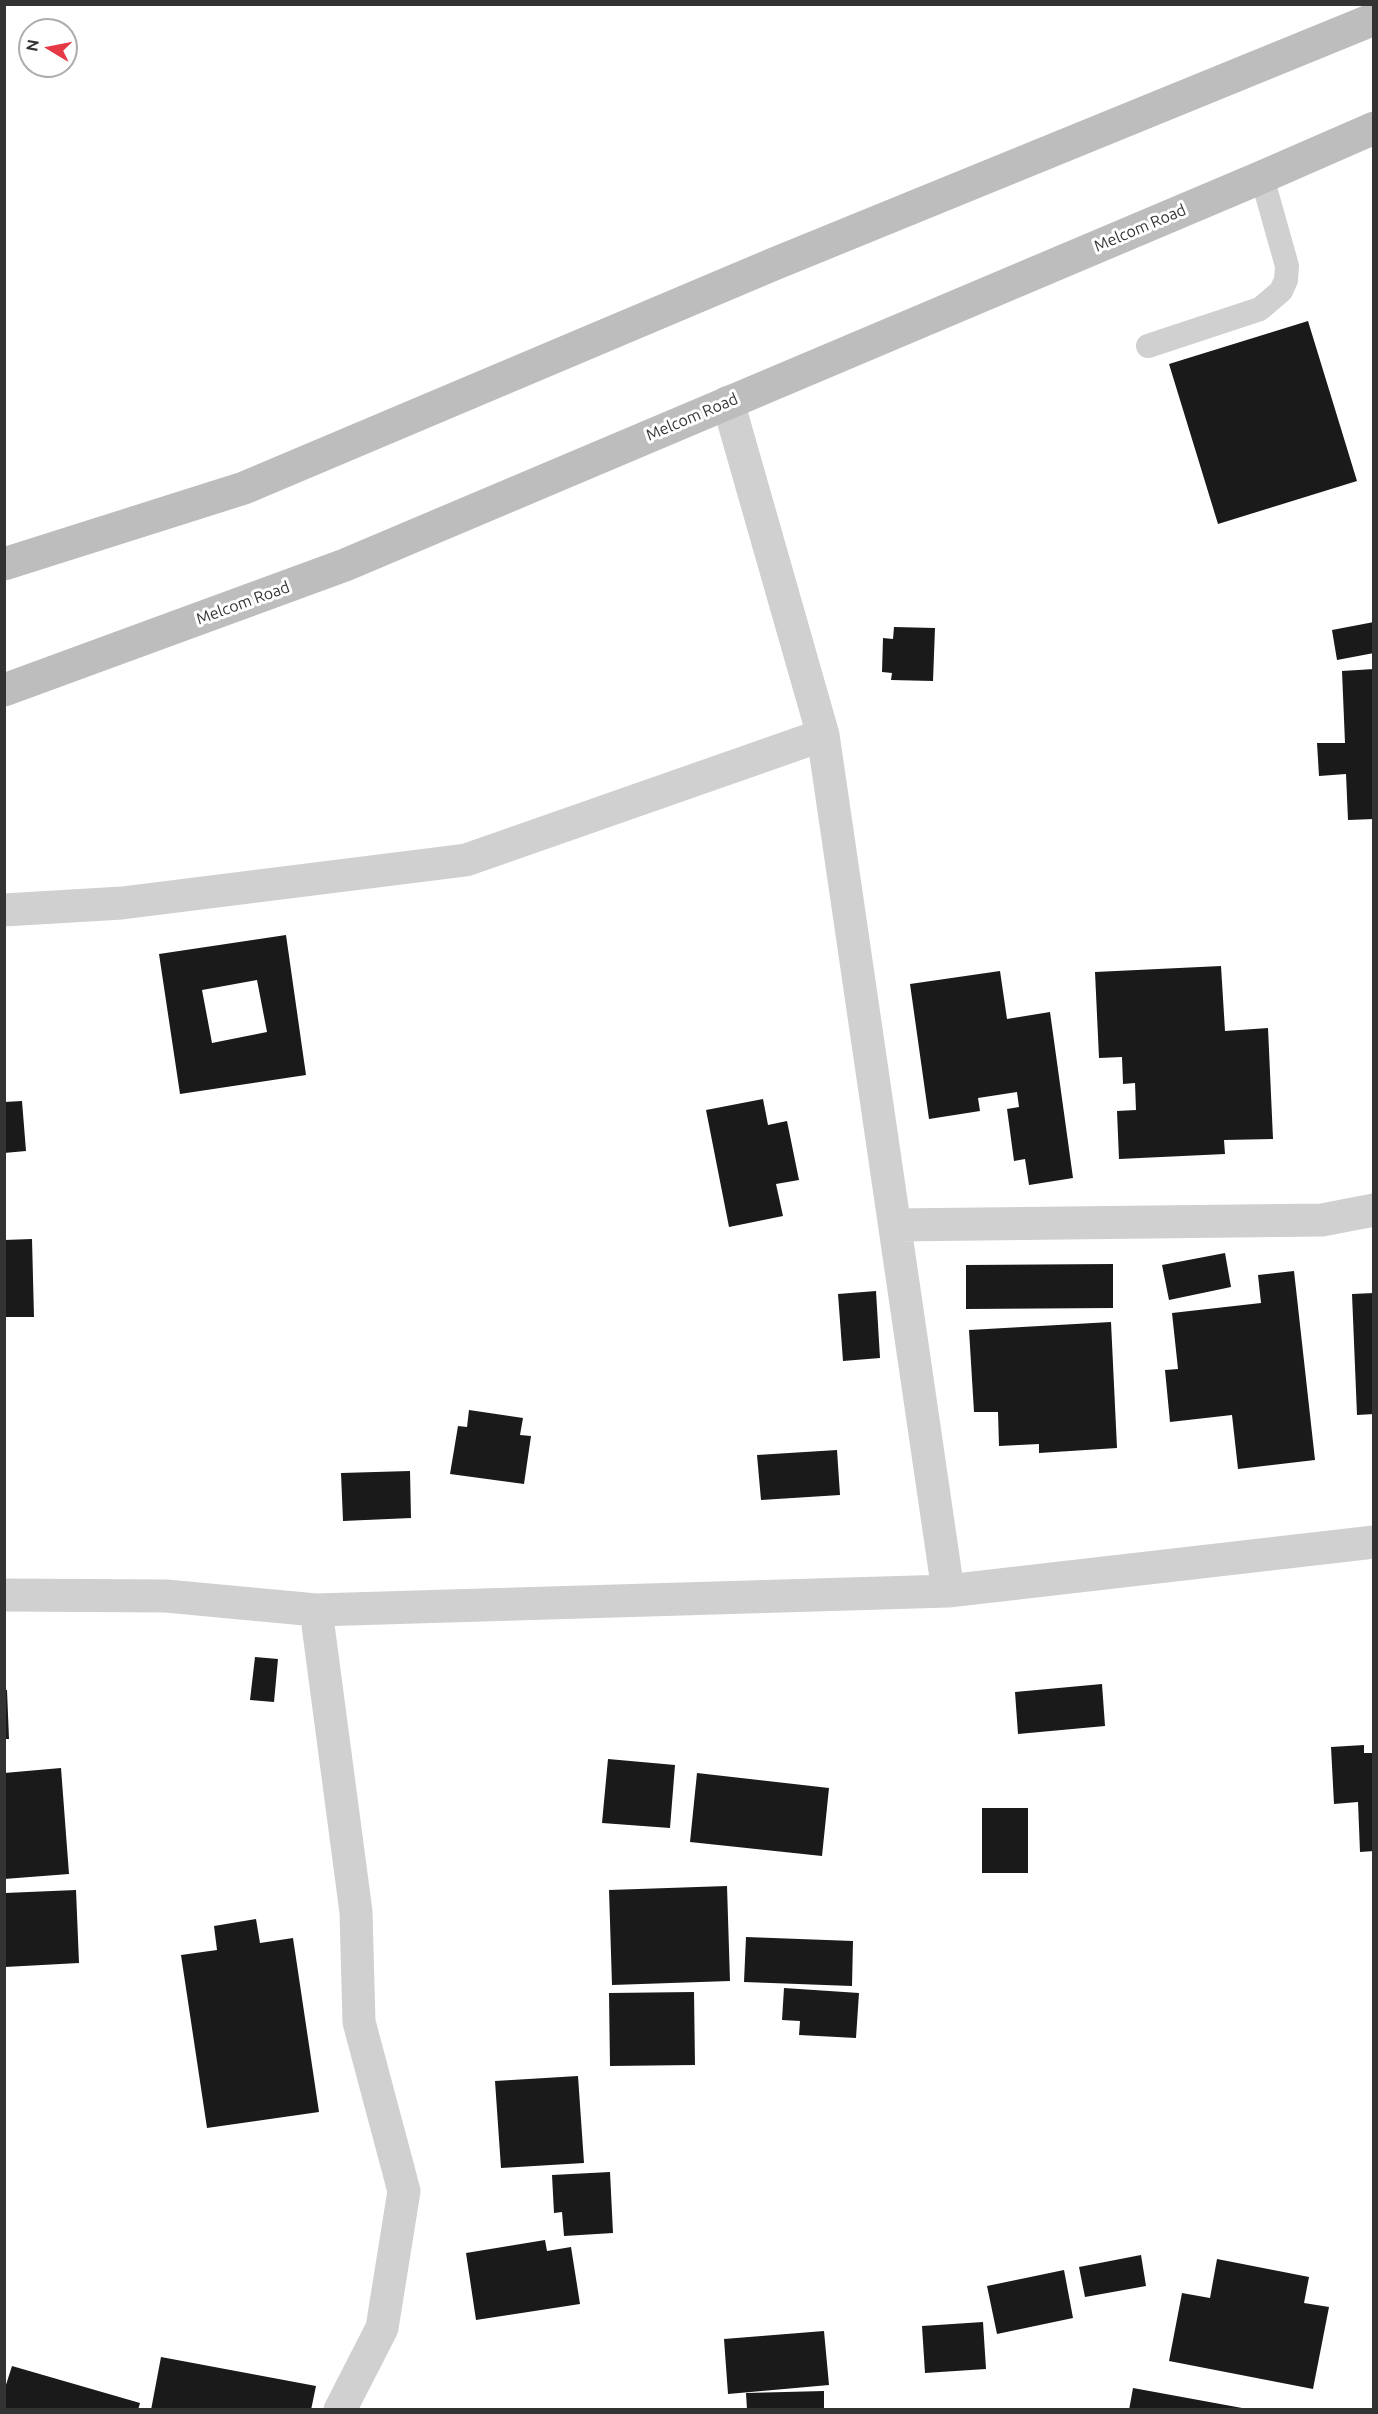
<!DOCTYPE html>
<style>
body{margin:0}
#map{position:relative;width:1378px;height:2414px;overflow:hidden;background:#fff;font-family:Ubuntu,sans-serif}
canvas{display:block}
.frame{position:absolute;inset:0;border:6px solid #333;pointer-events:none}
.north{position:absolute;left:18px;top:18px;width:60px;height:60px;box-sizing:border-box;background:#fff;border:2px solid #adadad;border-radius:50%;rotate:280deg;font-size:16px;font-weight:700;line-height:24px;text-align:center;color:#333}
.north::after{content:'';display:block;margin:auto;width:21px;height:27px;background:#e63946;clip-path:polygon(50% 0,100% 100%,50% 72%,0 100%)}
</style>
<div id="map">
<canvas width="1378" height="2414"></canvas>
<div class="frame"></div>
<div class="north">N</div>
</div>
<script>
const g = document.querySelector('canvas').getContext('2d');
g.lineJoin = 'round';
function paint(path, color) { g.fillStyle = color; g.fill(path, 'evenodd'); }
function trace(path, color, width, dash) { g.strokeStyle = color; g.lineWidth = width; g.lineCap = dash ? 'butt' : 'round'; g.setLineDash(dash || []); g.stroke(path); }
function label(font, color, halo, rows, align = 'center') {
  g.font = font + ' Ubuntu,sans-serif'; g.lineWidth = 6; g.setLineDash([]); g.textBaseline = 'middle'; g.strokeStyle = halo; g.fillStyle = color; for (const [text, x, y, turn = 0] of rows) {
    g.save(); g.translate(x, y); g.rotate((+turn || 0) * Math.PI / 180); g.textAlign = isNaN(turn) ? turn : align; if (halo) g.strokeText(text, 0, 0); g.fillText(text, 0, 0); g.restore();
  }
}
paint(new Path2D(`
 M1308,321L1357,481L1218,524L1169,364Z
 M1374,622V653L1337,660L1332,630Z
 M894,627L935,628L933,681L891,680L892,673L882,672L883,638L893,639Z
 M1374,669V819L1348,820L1346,774L1319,776L1317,743H1345L1342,671Z
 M286,935L306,1075L180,1094L159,954ZM257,980L267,1032L212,1043L202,990Z
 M1221,966L1225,1031L1268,1028L1273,1139L1224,1140L1225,1154L1119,1159L1117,1111L1136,1110L1135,1083L1123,1084L1122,1057L1099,1058L1095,972Z
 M1000,971L1007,1019L1050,1012L1073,1178L1029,1185L1025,1159L1014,1161L1007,1109L1019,1107L1017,1092L978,1098L980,1111L929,1119L910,984Z
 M763,1099L768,1125L787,1121L799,1180L776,1184L783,1216L729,1227L706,1110Z
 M22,1101L26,1151L4,1153V1102Z
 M32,1239L34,1317H4V1240Z
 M1225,1253L1231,1287L1169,1300L1162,1265Z
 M1113,1264V1308L966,1309V1265Z
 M1294,1271L1315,1460L1238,1469L1232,1415L1170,1422L1165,1370L1178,1369L1172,1313L1261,1303L1258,1275Z
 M876,1291L880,1358L843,1361L838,1294Z
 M1374,1293V1414L1357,1415L1352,1294Z
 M1111,1322L1117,1448L1039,1453V1444L999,1446L998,1412H974L969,1330Z
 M469,1410L523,1418L520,1435L531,1436L524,1484L450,1474L458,1426L467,1427Z
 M837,1450L840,1495L761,1500L757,1455Z
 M410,1471L411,1518L343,1521L341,1473Z
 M255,1657L278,1659L274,1702L250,1700Z
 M1102,1684L1105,1726L1018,1734L1015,1692Z
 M4,1690H7L9,1739H4Z
 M1364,1745V1753H1374V1851L1360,1852L1358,1802L1334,1804L1331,1747Z
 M608,1759L675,1765L670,1828L602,1823Z
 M61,1768L69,1874L4,1879V1773Z
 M697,1773L829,1788L822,1856L690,1842Z
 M982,1808H1028V1873H982Z
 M727,1886L730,1981L612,1985L609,1890Z
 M76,1890L79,1963L5,1967V1893Z
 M256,1919L260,1943L293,1938L319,2112L207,2128L181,1955L217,1950L214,1926Z
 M746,1937L853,1941L852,1986L744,1982Z
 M784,1988L859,1993L856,2038L799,2035L800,2021L782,2020Z
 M694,1992L695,2065L610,2066L609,1993Z
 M578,2076L584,2163L501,2168L495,2081Z
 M610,2172L613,2233L564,2236L562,2212L554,2213L552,2175Z
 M545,2240L547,2251L571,2247L580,2304L476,2320L466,2253Z
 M1141,2255L1146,2286L1085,2297L1079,2267Z
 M1217,2259L1309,2277L1304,2303L1329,2307L1313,2389L1169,2361L1182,2293L1210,2298Z
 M1064,2270L1073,2318L997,2334L987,2286Z
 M983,2322L986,2369L925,2373L922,2326Z
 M824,2331L829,2385L728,2394L724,2339Z
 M161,2357L316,2386L311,2410H151Z
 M12,2366L140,2403L138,2410H4V2391Z
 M1133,2388L1242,2408V2410H1129Z
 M824,2391V2410H747L746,2393Z`), '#1a1a1a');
trace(new Path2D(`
 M1148,346L1260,309L1281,291L1286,280L1287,266L1262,177`), '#d0d0d0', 24);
trace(new Path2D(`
 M728,402L823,735L948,1591
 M4,910L122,903L466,860L823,735
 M895,1225L1322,1220L1374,1210
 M4,1595L166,1596L316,1610L948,1591L1374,1542
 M316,1610L356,1912L359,2022L404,2191L382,2328L340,2410`), '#d0d0d0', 33);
trace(new Path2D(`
 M4,564L244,488L774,264L1374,19
 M4,690L345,565L1262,177L1374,128`), '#bdbdbd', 33);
label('16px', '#333', '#fff', [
 ["Melcom Road",1140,228,-23],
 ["Melcom Road",692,417,-23],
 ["Melcom Road",243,603,-20]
]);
</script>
